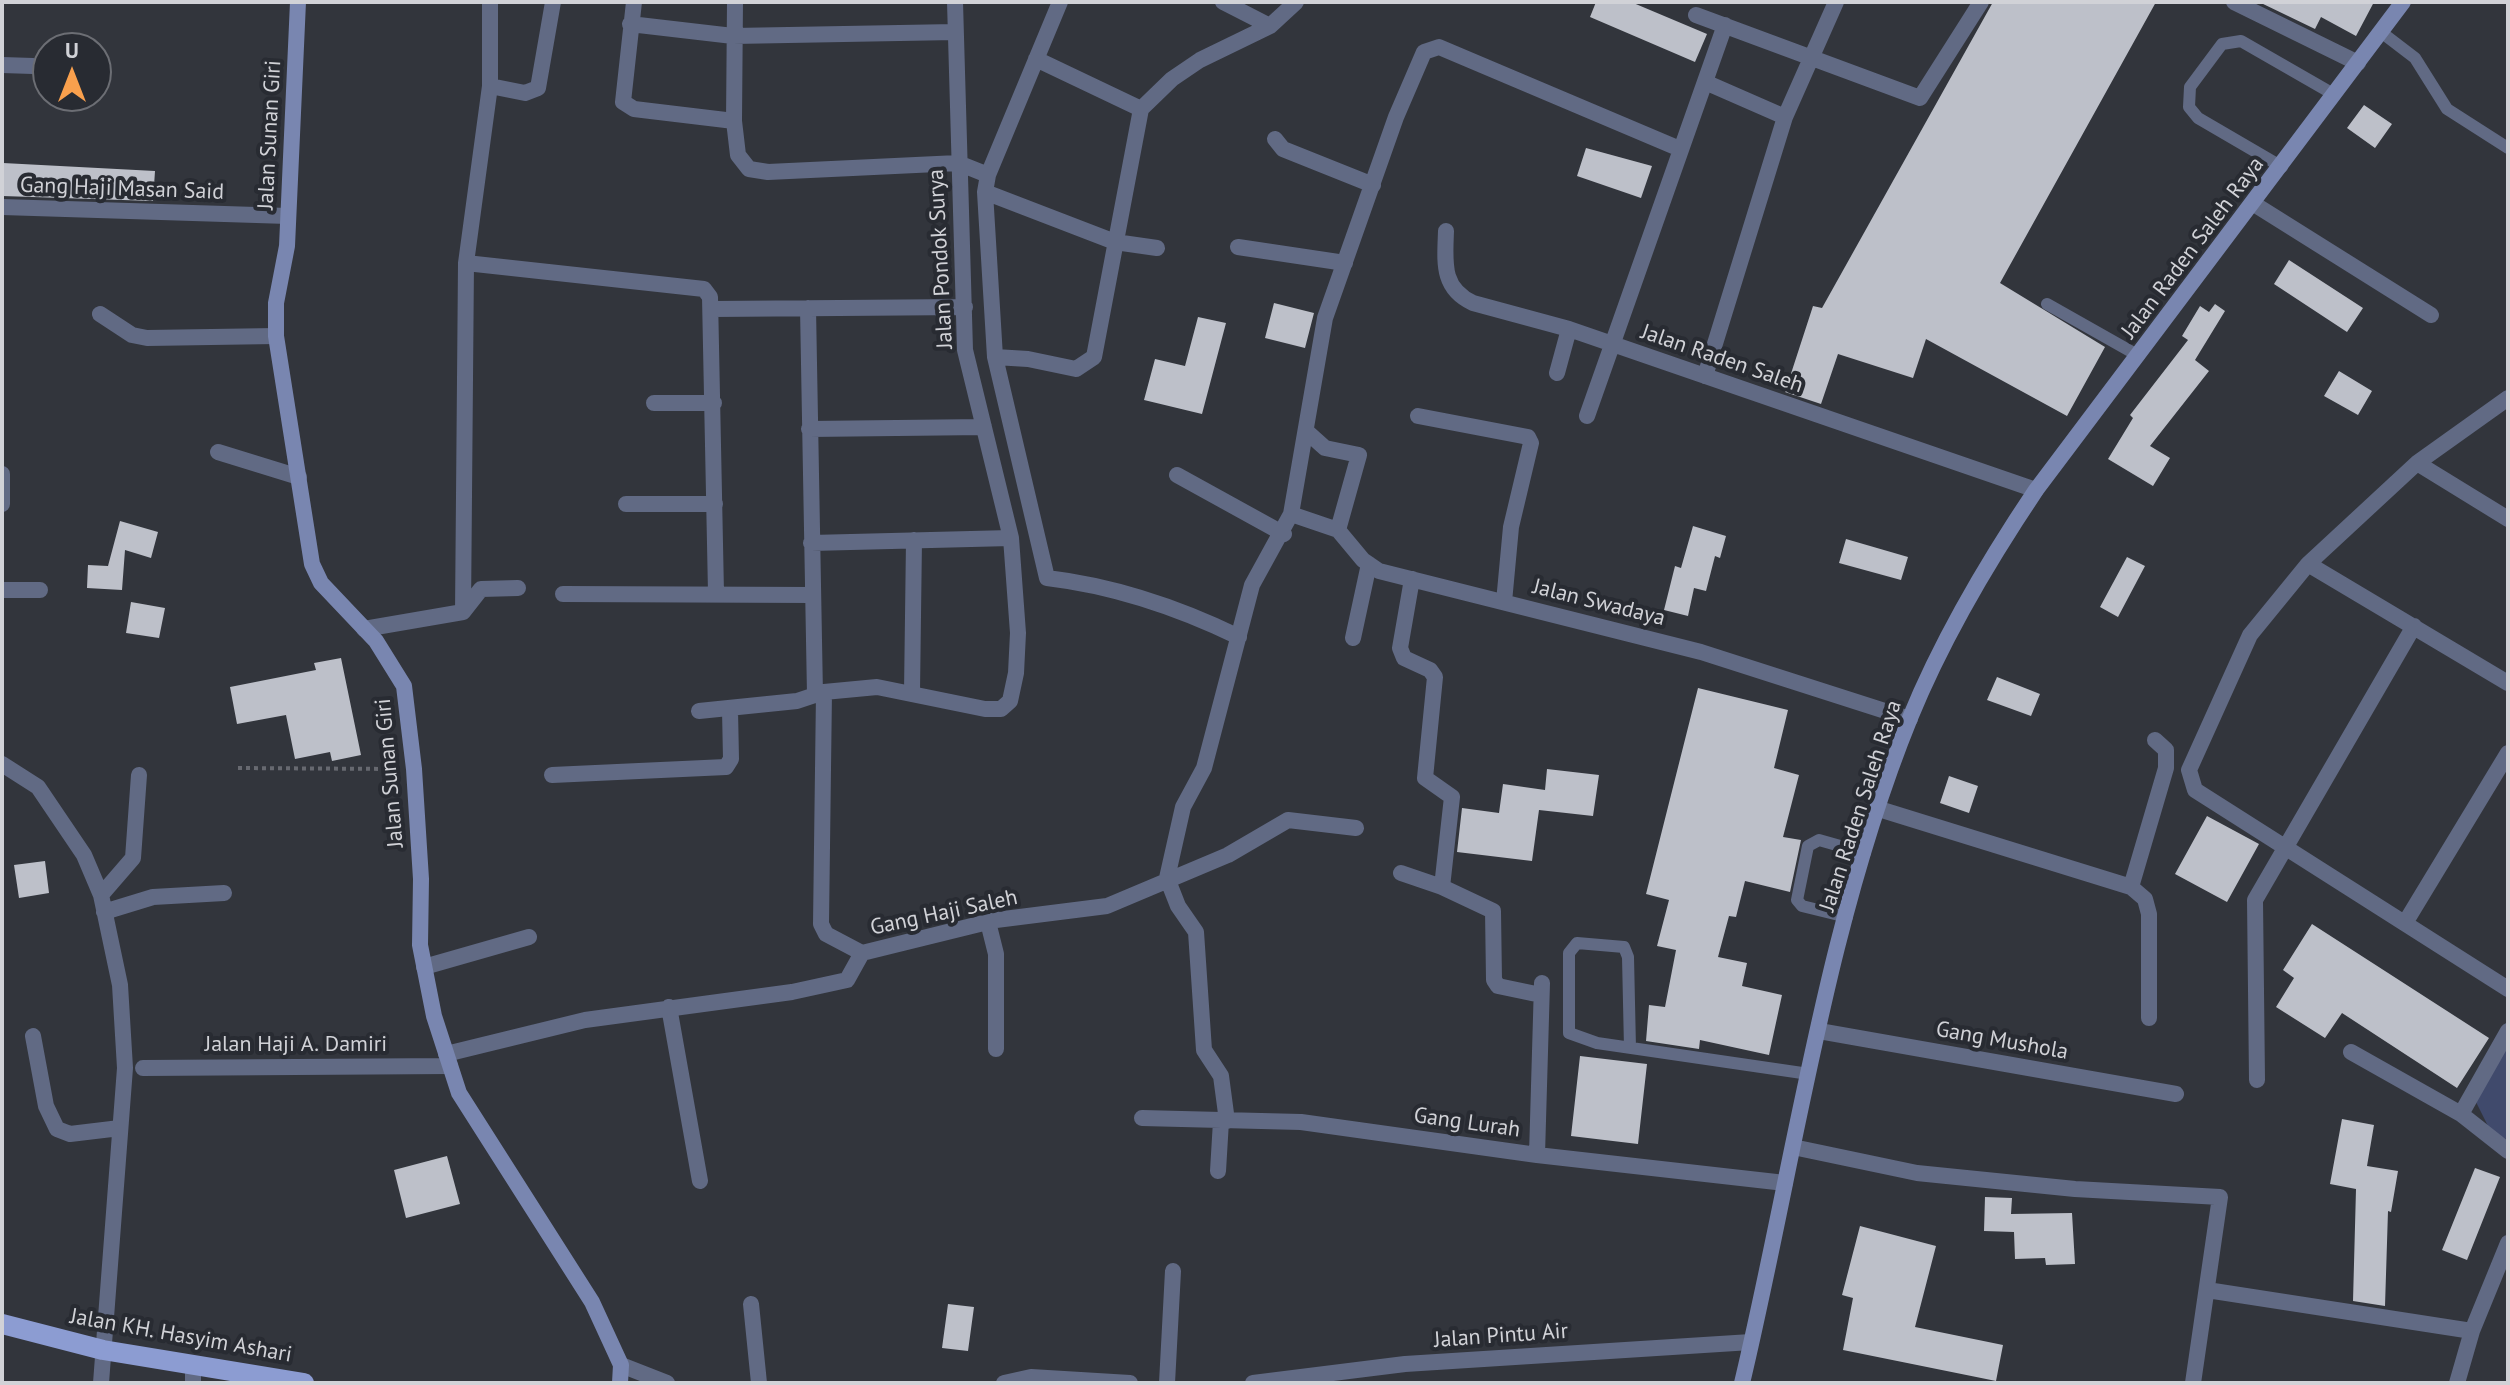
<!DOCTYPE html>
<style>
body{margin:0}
#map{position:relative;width:2510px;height:1385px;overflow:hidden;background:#32353c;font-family:"PT Sans",sans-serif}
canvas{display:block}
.frame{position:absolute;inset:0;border:4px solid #d1d2d7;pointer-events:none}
.north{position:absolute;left:32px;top:32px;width:80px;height:80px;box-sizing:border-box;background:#282b32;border:2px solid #6c6e74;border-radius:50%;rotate:0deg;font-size:22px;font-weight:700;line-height:32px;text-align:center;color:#d1d2d7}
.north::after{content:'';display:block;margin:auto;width:28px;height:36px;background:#f9a04d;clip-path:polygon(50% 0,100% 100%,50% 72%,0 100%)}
</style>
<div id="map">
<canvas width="2510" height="1385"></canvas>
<div class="frame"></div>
<div class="north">U</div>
</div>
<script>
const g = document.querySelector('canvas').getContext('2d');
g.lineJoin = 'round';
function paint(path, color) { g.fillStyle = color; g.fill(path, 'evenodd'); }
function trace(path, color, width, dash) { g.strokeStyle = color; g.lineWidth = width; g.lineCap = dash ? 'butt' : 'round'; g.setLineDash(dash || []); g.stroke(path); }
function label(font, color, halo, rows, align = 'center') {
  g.font = font + ' "PT Sans",sans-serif'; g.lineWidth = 8; g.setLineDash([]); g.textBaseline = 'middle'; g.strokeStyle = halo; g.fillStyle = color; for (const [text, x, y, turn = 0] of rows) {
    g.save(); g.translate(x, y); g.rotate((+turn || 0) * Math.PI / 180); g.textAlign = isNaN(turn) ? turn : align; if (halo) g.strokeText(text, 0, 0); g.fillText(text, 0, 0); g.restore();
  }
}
paint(new Path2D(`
 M2508,1036V1140L2491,1132L2474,1098Z`), '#404a6c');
paint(new Path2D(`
 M1596,2H1631L1707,34L1695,62L1590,17Z
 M1993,2H2156L2000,283L2105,347L2067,416L1926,339L1913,378L1838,354L1821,404L1785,392L1813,306L1822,308Z
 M2259,2H2374L2356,36L2321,17L2315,29Z
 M2364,105L2392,124L2375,148L2347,128Z
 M1586,148L1652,166L1641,198L1577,176Z
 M3,163L155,171L153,201L2,196Z
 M2289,260L2363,308L2347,332L2274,284Z
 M1274,303L1314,313L1305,348L1265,338Z
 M2215,304L2225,311L2195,360L2209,371L2150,446L2170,458L2153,486L2108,459L2133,418L2130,415L2188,340L2182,336L2200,306L2209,312Z
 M1198,317L1226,323L1202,414L1144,400L1155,359L1185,366Z
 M2339,371L2372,391L2358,415L2324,396Z
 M120,521L158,532L151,558L125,550L122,590L87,588L88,565L108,566Z
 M1693,526L1726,536L1720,558L1715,556L1706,591L1694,588L1688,616L1664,610L1675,566L1681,568Z
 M1846,539L1908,557L1901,580L1839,563Z
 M2127,557L2145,566L2118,617L2100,607Z
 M131,602L165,608L159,638L126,633Z
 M341,658L361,755L332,761L330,752L295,759L286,715L237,724L230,687L316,670L314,663Z
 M1997,677L2040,694L2031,716L1987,700Z
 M1698,688L1788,710L1774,768L1799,775L1783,837L1801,840L1790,892L1745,881L1736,917L1729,916L1718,957L1747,963L1742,986L1782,995L1769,1055L1700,1040L1699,1049L1646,1041L1649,1005L1665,1007L1676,950L1657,946L1669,900L1646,894Z
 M1547,769L1599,775L1593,816L1539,810L1532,861L1457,852L1462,808L1499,813L1503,784L1545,790Z
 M1949,776L1978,786L1969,813L1940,803Z
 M2207,816L2259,844L2227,902L2175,874Z
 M45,861L49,893L19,898L14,865Z
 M2312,924L2489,1038L2457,1088L2342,1013L2325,1038L2276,1007L2294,978L2283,970Z
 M1580,1056L1647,1064L1638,1144L1571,1136Z
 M2342,1119L2374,1125L2367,1166L2398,1171L2391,1212L2388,1211L2385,1306L2353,1301L2356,1189L2330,1184Z
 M447,1156L460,1204L406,1218L394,1170Z
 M2475,1168L2500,1177L2467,1260L2442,1250Z
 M1985,1197L2012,1198L2011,1214L2072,1213L2075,1264L2046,1265L2045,1258L2015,1259L2014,1232L1984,1231Z
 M1860,1226L1936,1246L1915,1327L2003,1345L1996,1381L1843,1350L1853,1298L1842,1295Z
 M948,1304L974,1307L968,1351L942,1348Z`), '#bdc0c9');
trace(new Path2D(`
 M238,768L396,769`), '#676970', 4, [4, 4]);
trace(new Path2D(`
 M2381,32L2415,58L2447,109L2508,148
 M2282,167L2198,118L2189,107L2190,87L2222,44L2241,41L2335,95
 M2047,304L2139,356
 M1847,917L1802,906L1797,900L1808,846L1819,840L1865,853
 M1630,1048L1628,957L1624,947L1577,943L1569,953V1033L1597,1043L1809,1074`), '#616a84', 12);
trace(new Path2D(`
 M634,2L623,102L634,109L734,121
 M735,2L734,121L738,155L749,169L768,172L958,163L988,175
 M1060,2L988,175L985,192L995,357L1028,359L1076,369L1094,357L1141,109L1172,79L1200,60L1270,26L1296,2
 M1223,2L1270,26
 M2234,2L2358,63
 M1696,15L1920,98L1981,2
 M630,24L733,36L955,32
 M1036,59L1141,109
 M2,65L33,66
 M1705,82L1785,117
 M490,86L525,93L538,88L553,2
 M1275,139L1283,149L1373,185
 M985,192L1115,242L1157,248
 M2254,204L2431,315
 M2,207L288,216
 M1446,231C1445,262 1441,288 1473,303L1569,329L2036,490
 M1238,247L1345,263
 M466,263L490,86V2
 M808,308L815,695
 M713,309L965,307
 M100,314L132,335L147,338L276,336
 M995,357L1047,578C1115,586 1177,607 1239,637
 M1557,373L1569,329
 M1705,376L1785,117L1836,2
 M2508,398L2417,463L2308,564L2250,635L2189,770L2195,790L2508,989
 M654,403H714
 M1418,416L1528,437L1531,443L1511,527L1504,602
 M1587,416L1725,25
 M809,429L984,427
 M1306,431L1325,448L1359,455L1338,530
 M218,452L299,477
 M2417,463L2508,519
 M2,474V504
 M1177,475L1284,534
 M626,504H715
 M1291,514L1338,530L1363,560L1379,571L1701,652L1910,719
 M811,543L1011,538
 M2308,564L2508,683
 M1412,579L1400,648L1404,658L1430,670L1435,677L1425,778L1452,797L1442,887L1493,911L1494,980L1498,986L1541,995
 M2,590H40
 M563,594L813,595
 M463,612L466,263L704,289L710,297L716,593
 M364,629L463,612L481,589L518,588
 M1353,638L1369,564
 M824,692L821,924L826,934L862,953
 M912,692L914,540
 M699,711L797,701L824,692L877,687L985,709H1001L1010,701L1016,673L1018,633L1011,538L965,350L955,2
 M2,764L38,787L84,855L101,895L120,985L125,1068L101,1383
 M552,775L726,767L731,759L730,710
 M1879,809L2131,887L2166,768V750L2155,740
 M1401,873L1442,887
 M2131,887L2145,899L2149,914V1018
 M101,895L133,858L139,775
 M104,912L153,897L224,893
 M988,922L996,954V1049
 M2405,923L2508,753
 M424,967L529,937
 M669,1007L700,1181
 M1819,1031L2176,1094
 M2508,1031L2461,1114L2508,1151
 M33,1036L46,1106L57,1129L70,1134L120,1128
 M2351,1052L2461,1114
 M446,1054L585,1020L792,992L847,980L862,953L996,920L1107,906L1228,855L1288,820L1356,828
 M143,1068L450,1066
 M2257,1080L2255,900L2414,626
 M1142,1118L1301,1122L1537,1155L1785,1183
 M1227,1121L1221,1076L1204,1050L1196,932L1178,906L1167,878L1183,807L1204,768L1252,585L1291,514L1325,318L1396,117L1424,52L1439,47L1680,149
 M1793,1147L1917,1173L2075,1189L2220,1197L2193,1383
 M1537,1155L1542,983
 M1218,1171L1221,1121
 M2207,1290L2472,1331
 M751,1304L759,1383
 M621,1365L667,1383
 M193,1383V1365
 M1004,1383L1031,1377L1130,1383
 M1167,1383L1173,1271
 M1253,1383L1405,1364L1751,1342
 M2457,1383L2472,1331L2508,1243`), '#616a84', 16);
trace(new Path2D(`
 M298,2L287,246L276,303V336L312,564L321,583L376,641L404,686L414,769L421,879L420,945L434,1016L459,1093L592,1302L621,1365L620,1383
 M1742,1383C1794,1165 1825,927 1910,718C1943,637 1987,563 2036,490L2403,2`), '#7986b0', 16);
trace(new Path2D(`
 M2,1324L103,1350L304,1383`), '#8c9cd2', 20);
label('22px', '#d1d2d7', '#282b32', [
 ["Jalan Sunan Giri",270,135,-87],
 ["Gang Haji Masan Said",122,189,2],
 ["Jalan Raden Saleh Raya",2193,248,-53],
 ["Jalan Pondok Surya",941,259,-93],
 ["Jalan Raden Saleh",1722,359,19],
 ["Jalan Swadaya",1599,603,14],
 ["Jalan Sunan Giri",390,773,-95],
 ["Jalan Raden Saleh Raya",1861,806,-72],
 ["Gang Haji Saleh",944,913,-12],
 ["Gang Mushola",2002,1041,10],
 ["Jalan Haji A. Damiri",296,1045],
 ["Gang Lurah",1467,1123,8],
 ["Jalan KH. Hasyim Ashari",181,1336,10],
 ["Jalan Pintu Air",1501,1336,-4]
]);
</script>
